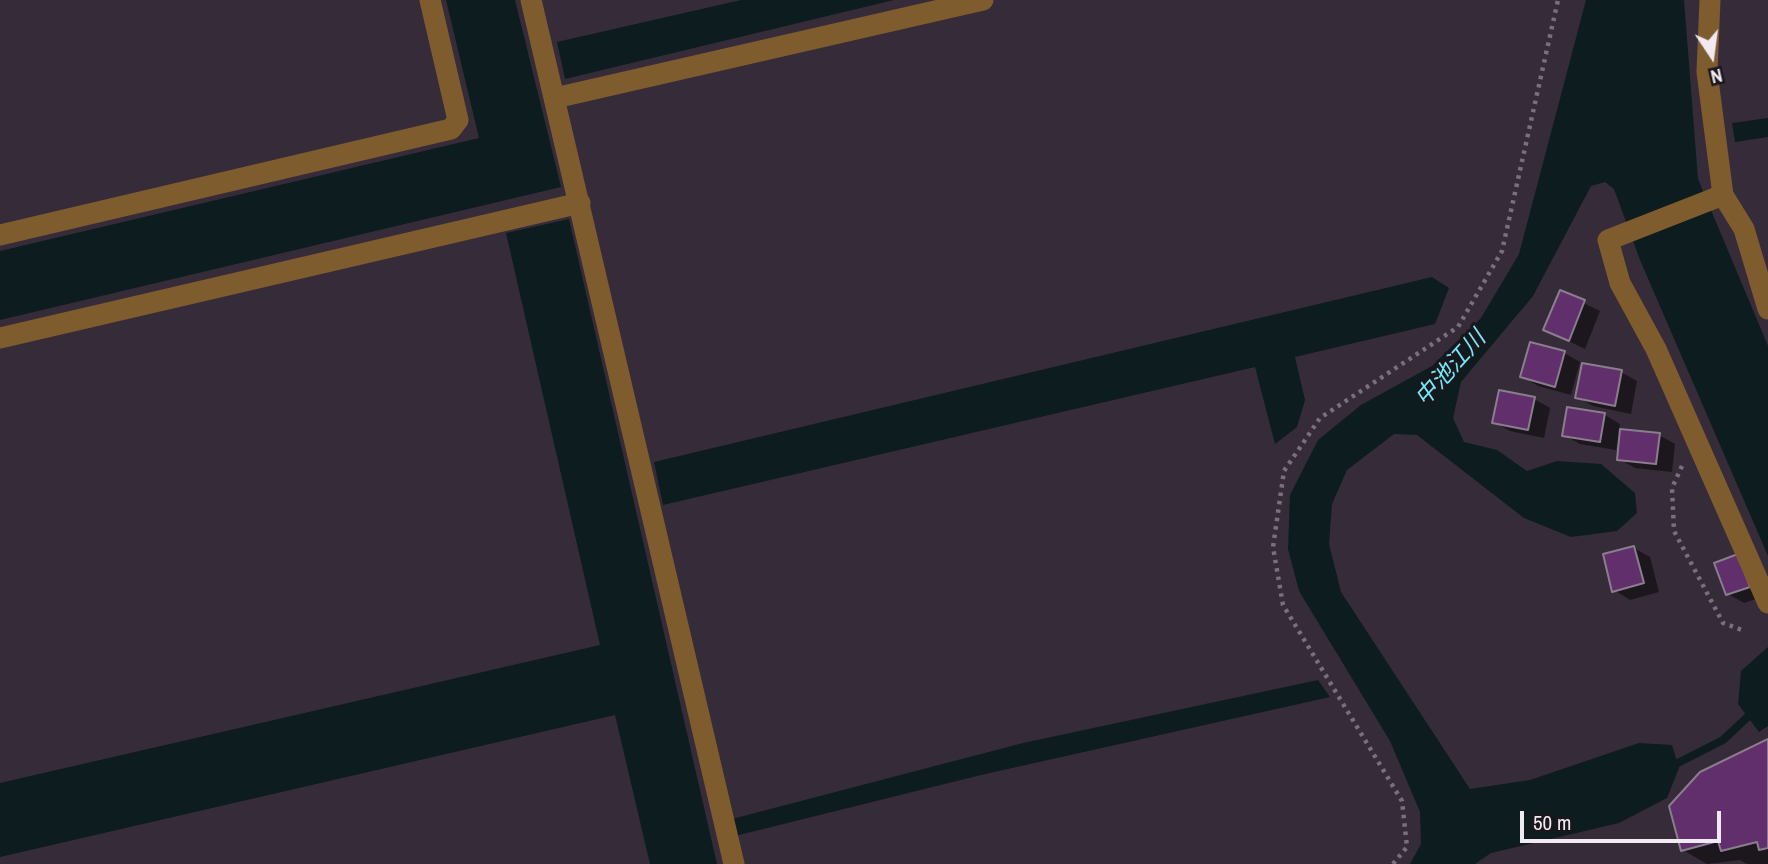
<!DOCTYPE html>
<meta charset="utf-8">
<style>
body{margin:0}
#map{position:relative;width:1768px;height:864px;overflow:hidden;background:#362b38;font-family:"Archivo Narrow",sans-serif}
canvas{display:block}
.north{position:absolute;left:1677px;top:21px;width:70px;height:70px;-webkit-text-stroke:5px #1b161b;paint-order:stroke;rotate:167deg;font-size:19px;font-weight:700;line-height:28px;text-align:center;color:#f1eaf2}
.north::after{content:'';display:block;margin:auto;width:24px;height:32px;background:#f1eaf2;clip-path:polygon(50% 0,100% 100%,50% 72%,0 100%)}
.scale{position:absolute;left:1520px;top:811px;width:201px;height:32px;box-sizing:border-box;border:4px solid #f1eaf2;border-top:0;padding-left:9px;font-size:21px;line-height:24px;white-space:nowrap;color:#f1eaf2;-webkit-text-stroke:5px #1b161b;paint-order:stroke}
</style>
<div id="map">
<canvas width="1768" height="864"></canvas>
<div class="north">N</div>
<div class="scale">50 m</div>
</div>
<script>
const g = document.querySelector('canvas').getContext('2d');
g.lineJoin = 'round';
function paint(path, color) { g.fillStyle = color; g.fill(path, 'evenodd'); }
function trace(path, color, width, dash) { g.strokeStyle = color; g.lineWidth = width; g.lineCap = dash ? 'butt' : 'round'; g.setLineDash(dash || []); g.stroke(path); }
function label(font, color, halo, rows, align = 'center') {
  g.font = font + ' "Archivo Narrow","Noto Sans JP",sans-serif'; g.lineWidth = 6; g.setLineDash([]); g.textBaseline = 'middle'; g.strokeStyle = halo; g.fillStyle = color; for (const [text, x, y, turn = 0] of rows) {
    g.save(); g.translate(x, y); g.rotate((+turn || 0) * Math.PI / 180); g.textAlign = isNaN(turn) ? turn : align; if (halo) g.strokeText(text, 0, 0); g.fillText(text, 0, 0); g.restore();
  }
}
paint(new Path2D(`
 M446,0H515L561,187L0,320V251L479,138Z
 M741,0H894L565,79L557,42Z
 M1586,0H1684L1698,179L1768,346V556L1640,260L1614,189L1605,182L1591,186L1533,296L1461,382L1453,418L1464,442L1497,450L1527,471L1557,461L1601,464L1635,493L1637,513L1617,531L1571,537L1524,518L1417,435L1394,434L1347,470L1332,504L1329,544L1341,592L1470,789L1530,780L1639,743L1672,745L1679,768L1667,798L1619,823L1491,853L1475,864H1410L1421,844L1420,812L1390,741L1299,591L1288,549L1290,495L1318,440L1361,405L1432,366L1481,318L1519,254Z
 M1768,118V137L1735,142L1732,123Z
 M569,219L717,864H650L615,715L0,857V783L600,645L506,233Z
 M1432,277L1449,288L1435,324L1295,357L1305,400L1297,427L1275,444L1255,367L663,505L654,462Z
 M1768,647V726L1759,732L1738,704L1741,671Z
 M1318,680L1330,697L981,775L735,836L732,819L1023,743Z`), '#0d1d1f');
paint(new Path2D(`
 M1561,292L1600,311L1585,349L1546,330Z
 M1564,353L1580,362L1571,395L1538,386L1522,376Z
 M1621,372L1637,381L1631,414L1593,406L1577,397Z
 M1534,399L1550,408L1544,438L1510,431L1494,422Z
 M1605,415L1620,424L1619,431L1659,435L1675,444L1672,472L1635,468L1619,459L1621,438H1618L1616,450L1580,444L1564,435Z
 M1634,548L1650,557L1659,592L1630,600L1614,590Z
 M1716,564L1765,596L1744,603L1728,594Z
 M1768,741V864H1747L1740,860L1707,864L1683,850Z`), '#0007');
trace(new Path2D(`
 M1670,767L1723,740L1754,711`), '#0d1d1f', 8);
const building = new Path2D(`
 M1560,290L1585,300L1569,341L1543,330Z
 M1530,342L1565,351L1555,387L1520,377Z
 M1582,363L1622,370L1615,406L1575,398Z
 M1499,390L1535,397L1528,430L1492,423Z
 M1567,407L1605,413L1600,442L1562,436Z
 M1620,429L1660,433L1656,464L1617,460Z
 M1634,546L1644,583L1612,592L1603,554Z
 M1738,554L1750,587L1726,595L1714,563Z
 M1768,739V848L1759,850L1757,842L1721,851L1718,841L1681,851L1669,806L1700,772Z`);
paint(building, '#602f6c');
trace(building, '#8a7e8d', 2);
trace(new Path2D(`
 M1682,466L1672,488L1674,531L1723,623L1745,631
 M1393,864L1407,847L1402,801L1283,605L1273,547L1284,471L1320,418L1458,327L1502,251L1558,0`), '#7a707b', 4.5, [3.5, 5]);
trace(new Path2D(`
 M531,0L734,864
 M1710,0L1707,72L1723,195L1744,229L1768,309
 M555,98L983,0
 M1723,195L1608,240L1620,283L1656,349L1768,603
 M0,235L451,129L458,120L430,0
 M0,338L580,203`), '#7f5c2e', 21);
label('italic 23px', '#6eecfc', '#1b161b', [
 ["中池江川",1451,369,-48]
]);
</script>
